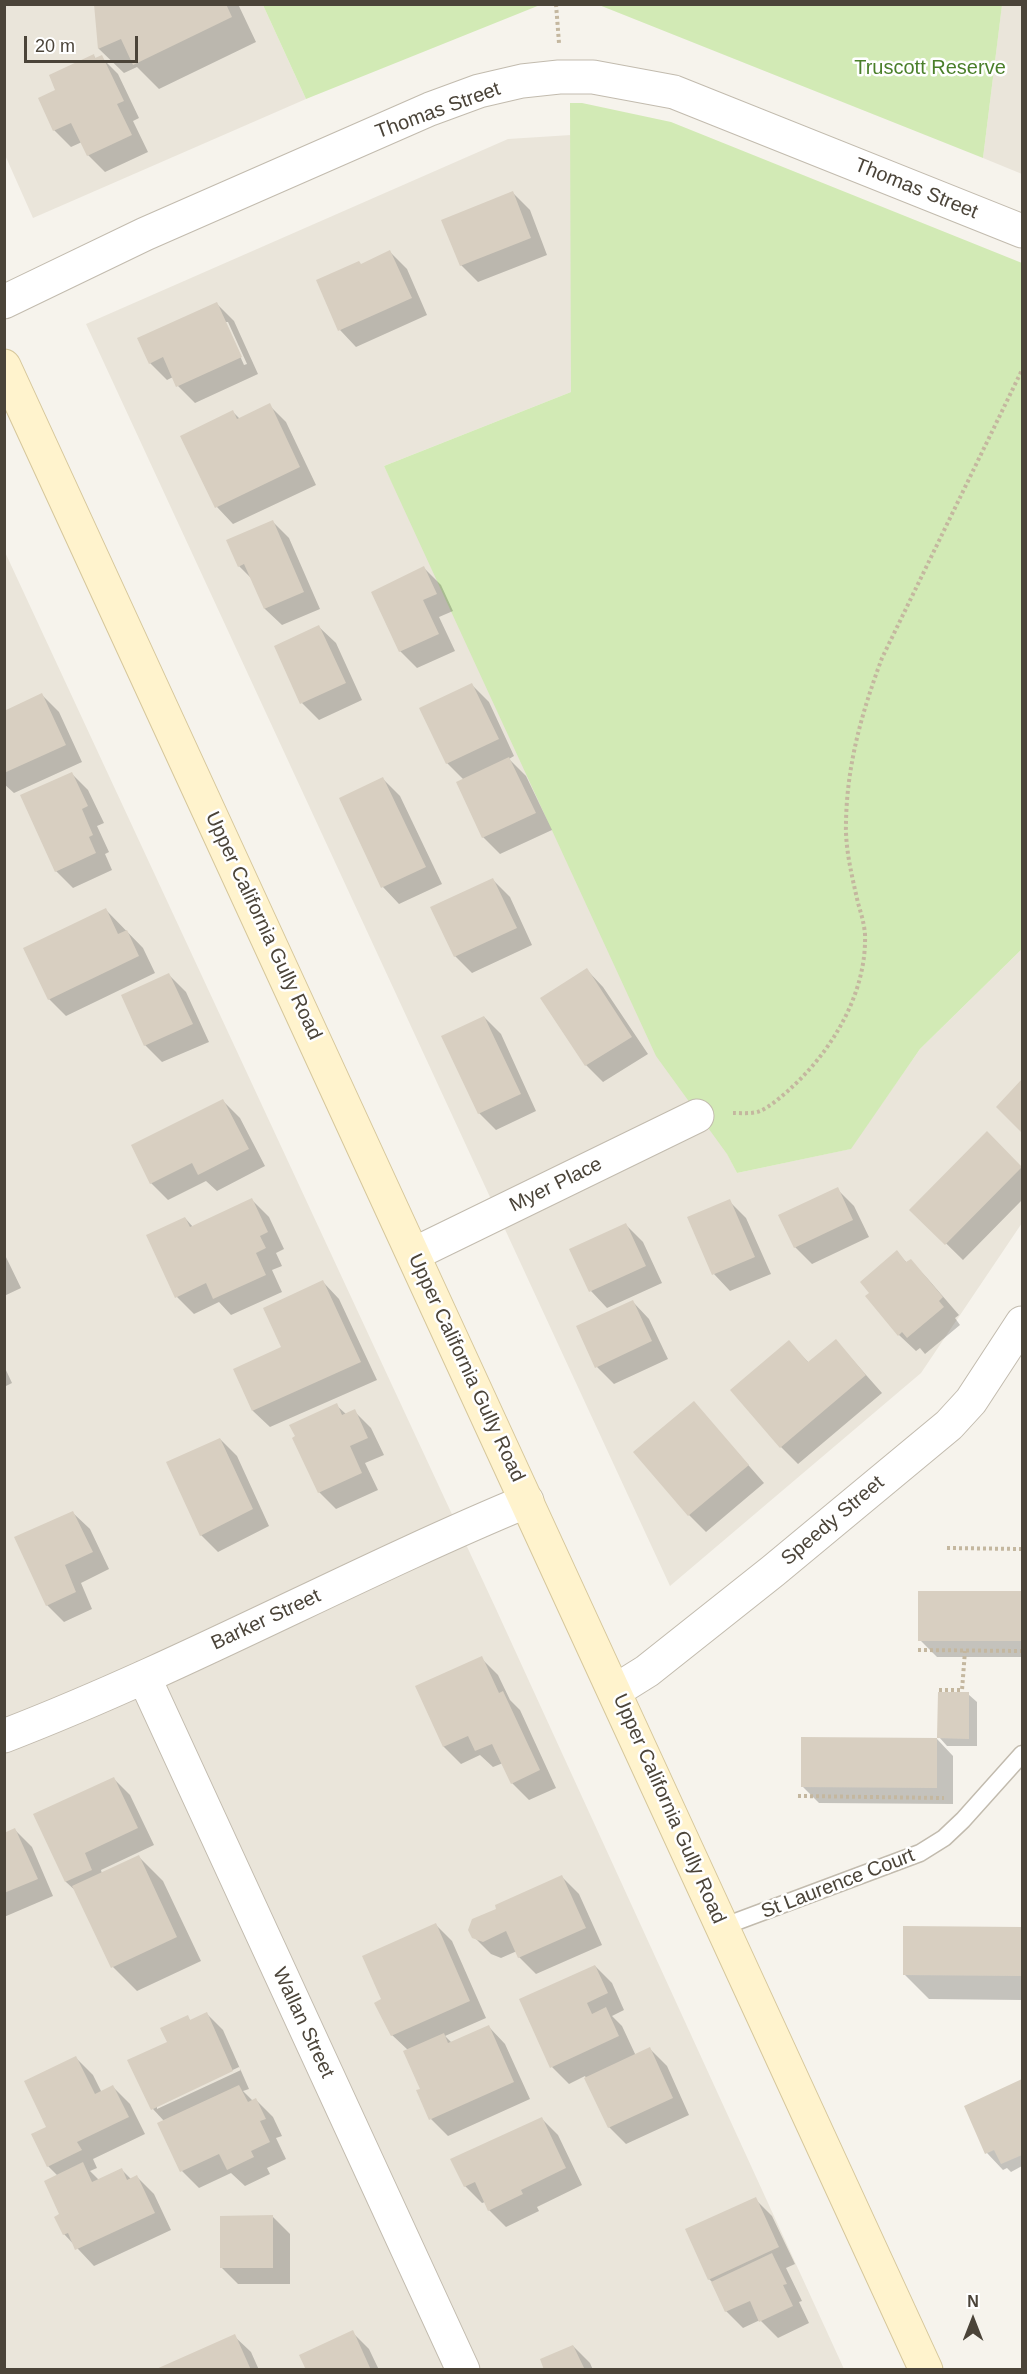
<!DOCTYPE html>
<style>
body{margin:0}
#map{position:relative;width:1027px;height:2374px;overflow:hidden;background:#f6f3ec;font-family:Arial,sans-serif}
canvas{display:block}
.frame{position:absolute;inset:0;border:6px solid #4b4439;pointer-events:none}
.north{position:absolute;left:943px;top:2290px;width:60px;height:60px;-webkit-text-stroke:4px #fff;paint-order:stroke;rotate:0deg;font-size:16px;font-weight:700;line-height:24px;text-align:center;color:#4b4439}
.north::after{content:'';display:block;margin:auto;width:21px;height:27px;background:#4b4439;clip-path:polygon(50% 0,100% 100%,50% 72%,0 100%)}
.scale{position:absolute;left:24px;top:36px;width:114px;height:27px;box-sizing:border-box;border:3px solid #4b4439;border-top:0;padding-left:8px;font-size:18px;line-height:21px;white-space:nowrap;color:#4b4439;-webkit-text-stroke:4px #fff;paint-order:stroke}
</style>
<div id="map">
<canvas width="1027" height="2374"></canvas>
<div class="frame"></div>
<div class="north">N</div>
<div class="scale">20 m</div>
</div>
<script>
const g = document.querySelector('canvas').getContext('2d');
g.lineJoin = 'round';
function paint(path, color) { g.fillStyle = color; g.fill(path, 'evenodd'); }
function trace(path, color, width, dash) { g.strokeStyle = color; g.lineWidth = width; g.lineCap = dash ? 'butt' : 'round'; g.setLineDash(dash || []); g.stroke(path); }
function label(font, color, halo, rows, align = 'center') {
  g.font = font + ' Arial,sans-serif'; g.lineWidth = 5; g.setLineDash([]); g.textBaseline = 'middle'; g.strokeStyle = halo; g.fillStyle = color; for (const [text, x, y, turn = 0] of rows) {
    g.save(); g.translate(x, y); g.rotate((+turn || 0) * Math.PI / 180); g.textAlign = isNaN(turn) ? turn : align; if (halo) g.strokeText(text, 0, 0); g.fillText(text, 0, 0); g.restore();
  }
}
paint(new Path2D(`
 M1002,4L1022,5V174L983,158Z
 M4,5H263L306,99L33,218L5,155Z
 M571,135V392L384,466L737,1173L850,1149L920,1049L1022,949V1223L921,1373L670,1586L86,324L508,139Z
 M4,550L496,1609L844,2369H5Z`), '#eae5da');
paint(new Path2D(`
 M263,5H540L306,99Z
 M599,5H1002L983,158Z
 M570,103H582L671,122L1022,263V949L920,1049L851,1149L737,1173L727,1154L656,1056L384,466L571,392Z`), '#d2eab5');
paint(new Path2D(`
 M96,4H238L256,42L159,89L137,67L124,73L99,49Z
 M94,56L96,59L101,57L118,74L139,118L133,121L148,152L105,172L88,155L82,142L71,147L54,130L57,91Z
 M513,193L530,210L547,255L478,282L461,265Z
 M390,252L407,269L427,315L356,347L340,330L362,265Z
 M217,304L234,321L258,374L195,403L178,386L173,377L167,380L150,363ZM225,322H228L247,364L244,365Z
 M269,405L286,422L316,485L233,524L217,507L182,436L233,412L240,419Z
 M272,521L289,538L320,609L282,625L265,609L252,579L239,566Z
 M424,568L441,585L453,611L439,617L455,651L417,668L400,651Z
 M319,627L336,643L362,700L319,720L302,703Z
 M472,685L489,702L514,756L509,759L526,776L552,830L500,854L483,837L464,780L447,763Z
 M42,695L59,712L82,762L14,793L4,784V712Z
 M72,774L88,790L104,823L97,826L109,852L105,854L112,870L73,888L56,871Z
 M383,779L400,796L442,884L399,904L383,887L341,799Z
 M493,880L510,897L532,945L472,973L455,956Z
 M106,910L143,948L155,973L66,1016L49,999Z
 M587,970L603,987L648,1054L603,1082L586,1065L542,998Z
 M169,975L186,992L209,1042L162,1062L145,1045Z
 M484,1017L501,1034L536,1111L496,1130L479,1113Z
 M1022,1082V1131L998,1107Z
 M223,1101L240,1118L265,1166L217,1191L206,1181L168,1200L151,1183Z
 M987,1133L1022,1168V1200L963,1260L912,1210Z
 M837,1189L854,1206L869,1237L812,1264L795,1247Z
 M252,1200L269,1217L284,1249L276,1253L282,1266L272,1270L282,1292L231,1315L219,1302L194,1314L177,1297L148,1236L185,1218L193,1227Z
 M729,1201L746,1218L771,1274L730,1291L714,1274Z
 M626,1225L643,1242L662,1283L607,1308L591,1291Z
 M897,1252L907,1263L910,1261L927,1278L959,1315L955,1318L960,1325L925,1354L920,1348L916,1351L899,1335L871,1293Z
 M4,1253L21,1288L4,1296Z
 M323,1282L339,1299L377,1380L270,1427L253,1411L235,1370L283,1348Z
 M633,1302L649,1319L668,1359L614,1384L597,1367L578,1327Z
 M836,1341L882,1393L798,1464L781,1447L789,1342L809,1363Z
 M4,1366L12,1383L4,1387Z
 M694,1403L764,1483L706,1532L689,1515Z
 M336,1405L346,1414L354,1411L371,1428L384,1455L365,1463L378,1490L336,1509L319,1492Z
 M220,1439L237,1456L269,1526L218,1552L201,1535Z
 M73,1513L90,1529L109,1569L81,1583L92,1609L64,1622L47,1605Z
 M920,1592L1022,1593V1657H937L920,1640Z
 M481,1658L498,1675L510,1700L520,1710L556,1788L529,1800L512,1783L503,1763L493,1767L480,1755L461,1764L444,1747L417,1687Z
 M968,1694L977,1702V1746H947L939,1737Z
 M937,1739L953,1756V1804L819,1803L802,1786Z
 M114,1779L130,1795L154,1845L101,1870L102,1874L139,1857L163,1881L201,1961L137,1991L113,1967L77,1892L66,1882L35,1814Z
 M15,1830L32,1847L53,1896L4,1917V1835Z
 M562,1877L579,1894L602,1945L536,1974L519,1957L517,1951L501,1958L491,1954L474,1937Z
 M435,1924L452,1941L486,2018L445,2036L452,2043L489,2027L505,2044L530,2099L448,2136L431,2119L408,2050L392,2035Z
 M905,1928H1022V2000L929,1999L905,1975Z
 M595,1966L612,1983L624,2010L612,2016L622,2026L636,2056L650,2049L667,2066L689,2115L626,2144L609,2127L585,2076L569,2084L552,2067Z
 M206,2013L223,2030L249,2089L243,2091L253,2101L256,2100L273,2117L282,2136L276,2138L286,2159L267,2168L270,2174L245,2186L231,2173L199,2188L182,2171L164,2121L153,2109L129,2061L169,2042L187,2017L191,2021ZM239,2067L241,2070L157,2109V2106Z
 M76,2058L93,2075L102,2093L113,2087L130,2104L145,2134L93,2159L97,2168L90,2171L99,2180L121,2169L132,2180L137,2177L154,2194L171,2230L94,2266L64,2234L58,2176L48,2166V2128Z
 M1022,2081V2166L1011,2172L1007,2168L1003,2170L987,2153L966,2107Z
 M541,2118L558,2135L582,2185L537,2207L539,2211L506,2227L489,2210L485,2202L482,2203L465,2186Z
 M755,2199L772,2216L795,2264L786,2268L802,2301L799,2302L809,2323L778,2338L760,2320L743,2328L726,2311L713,2283L709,2279Z
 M273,2217L290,2234V2284H238L221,2267Z
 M352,2332L369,2349L379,2370H308Z
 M234,2336L251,2352L259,2370H157Z
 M573,2346L590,2363L593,2370H546Z`), '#0003');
paint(new Path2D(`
 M94,4H226L232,17L133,65L121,39L98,49Z
 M94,54L95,58L102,55L124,101L117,104L132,135L87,156L71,123L53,131L38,98L55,90L49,75Z
 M513,191L531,238L460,266L441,220Z
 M390,250L412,298L338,331L316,280L359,261L361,264Z
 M217,302L242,357L176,387L163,357L149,364L137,338Z
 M270,403L300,467L215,508L180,436L233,410L237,419Z
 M273,520L304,592L264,609L244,564L238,567L226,540Z
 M424,566L437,594L423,600L439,634L399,652L371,592Z
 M319,625L346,683L300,704L274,646Z
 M472,683L499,739L446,764L419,708Z
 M42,693L66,745L4,773V711Z
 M509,757L536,813L482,838L456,782Z
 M72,772L88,806L82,809L93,835L89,837L96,853L55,872L20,795Z
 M383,777L426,867L381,888L339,798Z
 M493,878L517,928L454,957L430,907Z
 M106,908L118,934L127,930L139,956L48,1000L23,948Z
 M587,968L632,1037L585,1066L540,998Z
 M169,973L193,1024L144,1046L121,995Z
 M484,1016L521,1094L478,1114L441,1036Z
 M1022,1079V1133L996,1107Z
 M223,1099L249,1149L198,1175L192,1163L150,1184L131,1145Z
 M987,1131L1022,1167L945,1245L909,1210Z
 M838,1187L853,1220L794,1248L778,1215Z
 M252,1198L268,1232L260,1236L266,1248L256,1253L266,1275L213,1299L206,1283L175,1298L146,1235L185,1217L190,1227Z
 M730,1199L755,1257L712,1275L687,1217Z
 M626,1223L646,1266L589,1292L569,1249Z
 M897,1250L906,1262L911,1259L943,1297L939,1301L944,1307L907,1338L902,1332L898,1336L865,1296L869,1293L860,1282Z
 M323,1280L361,1362L252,1411L233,1369L281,1347L263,1308Z
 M633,1300L652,1341L595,1368L576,1326Z
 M836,1339L866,1375L780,1448L730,1390L789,1340L808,1362Z
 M694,1401L749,1465L688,1516L633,1452Z
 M337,1403L342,1415L355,1409L368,1438L350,1446L362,1473L318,1493L292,1438L295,1436L289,1425Z
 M220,1438L253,1509L200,1536L166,1462Z
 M73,1511L93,1552L65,1565L76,1592L46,1606L14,1537Z
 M918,1591H1022V1641H918Z
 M482,1656L499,1693L503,1691L540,1770L511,1784L492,1744L475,1751L468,1736L443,1747L415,1686Z
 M938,1692H969V1739L937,1738Z
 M801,1737L937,1738V1788L801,1787Z
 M114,1777L138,1828L85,1853L92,1870L65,1882L33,1814Z
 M15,1828L38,1879L4,1893V1833Z
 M139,1855L177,1937L111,1968L72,1886Z
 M562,1875L586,1928L518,1958L506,1931L483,1942L472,1938L468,1930L472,1919L496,1909L495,1905Z
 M436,1923L470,2001L391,2036L374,2003L381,1999L362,1956Z
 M903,1926L1022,1927V1976L903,1975Z
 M595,1965L608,1993L587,2003L592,2014L606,2007L619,2036L550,2068L519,1999Z
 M207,2012L233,2071L151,2110L127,2060L167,2042L160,2028L188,2015L190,2020Z
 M489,2025L514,2082L429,2120L416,2090L420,2089L403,2051L444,2033L448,2043Z
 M650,2047L673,2098L608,2128L584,2078Z
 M76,2056L95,2094L113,2085L129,2117L77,2142L82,2150L47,2167L31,2134L46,2127L24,2081Z
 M1022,2079V2155L1001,2164L994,2150L985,2154L964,2106Z
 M239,2085L248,2102L256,2098L266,2119L260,2121L270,2142L251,2151L254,2157L227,2170L219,2154L180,2172L157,2123Z
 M542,2117L566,2168L521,2190L523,2194L488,2211L475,2182L464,2187L450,2159Z
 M83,2162L92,2182L122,2168L127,2180L137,2175L155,2213L75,2250L68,2233L63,2235L54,2217L59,2214L44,2181Z
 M756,2197L779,2247L708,2280L685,2229Z
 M273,2215V2268H220V2216Z
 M772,2253L787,2284L783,2285L793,2306L759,2322L750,2301L725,2312L711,2282Z
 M353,2330L371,2370H306L299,2355Z
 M235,2334L251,2370H154Z
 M573,2345L585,2370H544L540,2359Z`), '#d8cfc1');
const lane = new Path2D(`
 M722,1927L920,1853L944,1838L963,1820L1022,1754`);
const street = new Path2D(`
 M4,302L145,234L430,109L479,91L522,81L559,77H593L674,92L1022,231
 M414,1254L697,1116
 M144,1677L463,2370
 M615,1691L647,1671L773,1571L949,1425L971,1401L1022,1323
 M4,1736C183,1667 351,1574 527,1501`);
const secondary = new Path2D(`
 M4,366L926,2370`);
trace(lane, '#c2bbae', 19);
trace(street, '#c2bbae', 35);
trace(secondary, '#d6c79b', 35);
trace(new Path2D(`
 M556,4L559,43
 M733,1113C741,1113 753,1114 760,1111C770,1107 782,1096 790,1089C832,1051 867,993 865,934C864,923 861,913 858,903C852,876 845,849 846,822C847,764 862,712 882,658L1022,370
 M947,1548L1022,1549
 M918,1650L1022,1651
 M939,1690H962L965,1651
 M798,1796L944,1798`), '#c4b79f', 4, [3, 3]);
trace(lane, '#fff', 16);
trace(street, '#fff', 33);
trace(secondary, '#fff3cd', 33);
label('20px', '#4a7f2a', '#fff', [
 ["Truscott Reserve",930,68]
]);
label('20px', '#4b4439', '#fff', [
 ["Thomas Street",438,111,-20],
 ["Thomas Street",916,189,22],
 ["Upper California Gully Road",263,926,65],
 ["Myer Place",556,1185,-26],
 ["Upper California Gully Road",466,1368,65],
 ["Speedy Street",833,1521,-40],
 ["Barker Street",266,1620,-25],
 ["Upper California Gully Road",669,1809,66],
 ["St Laurence Court",838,1884,-21],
 ["Wallan Street",303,2023,65]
]);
</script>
